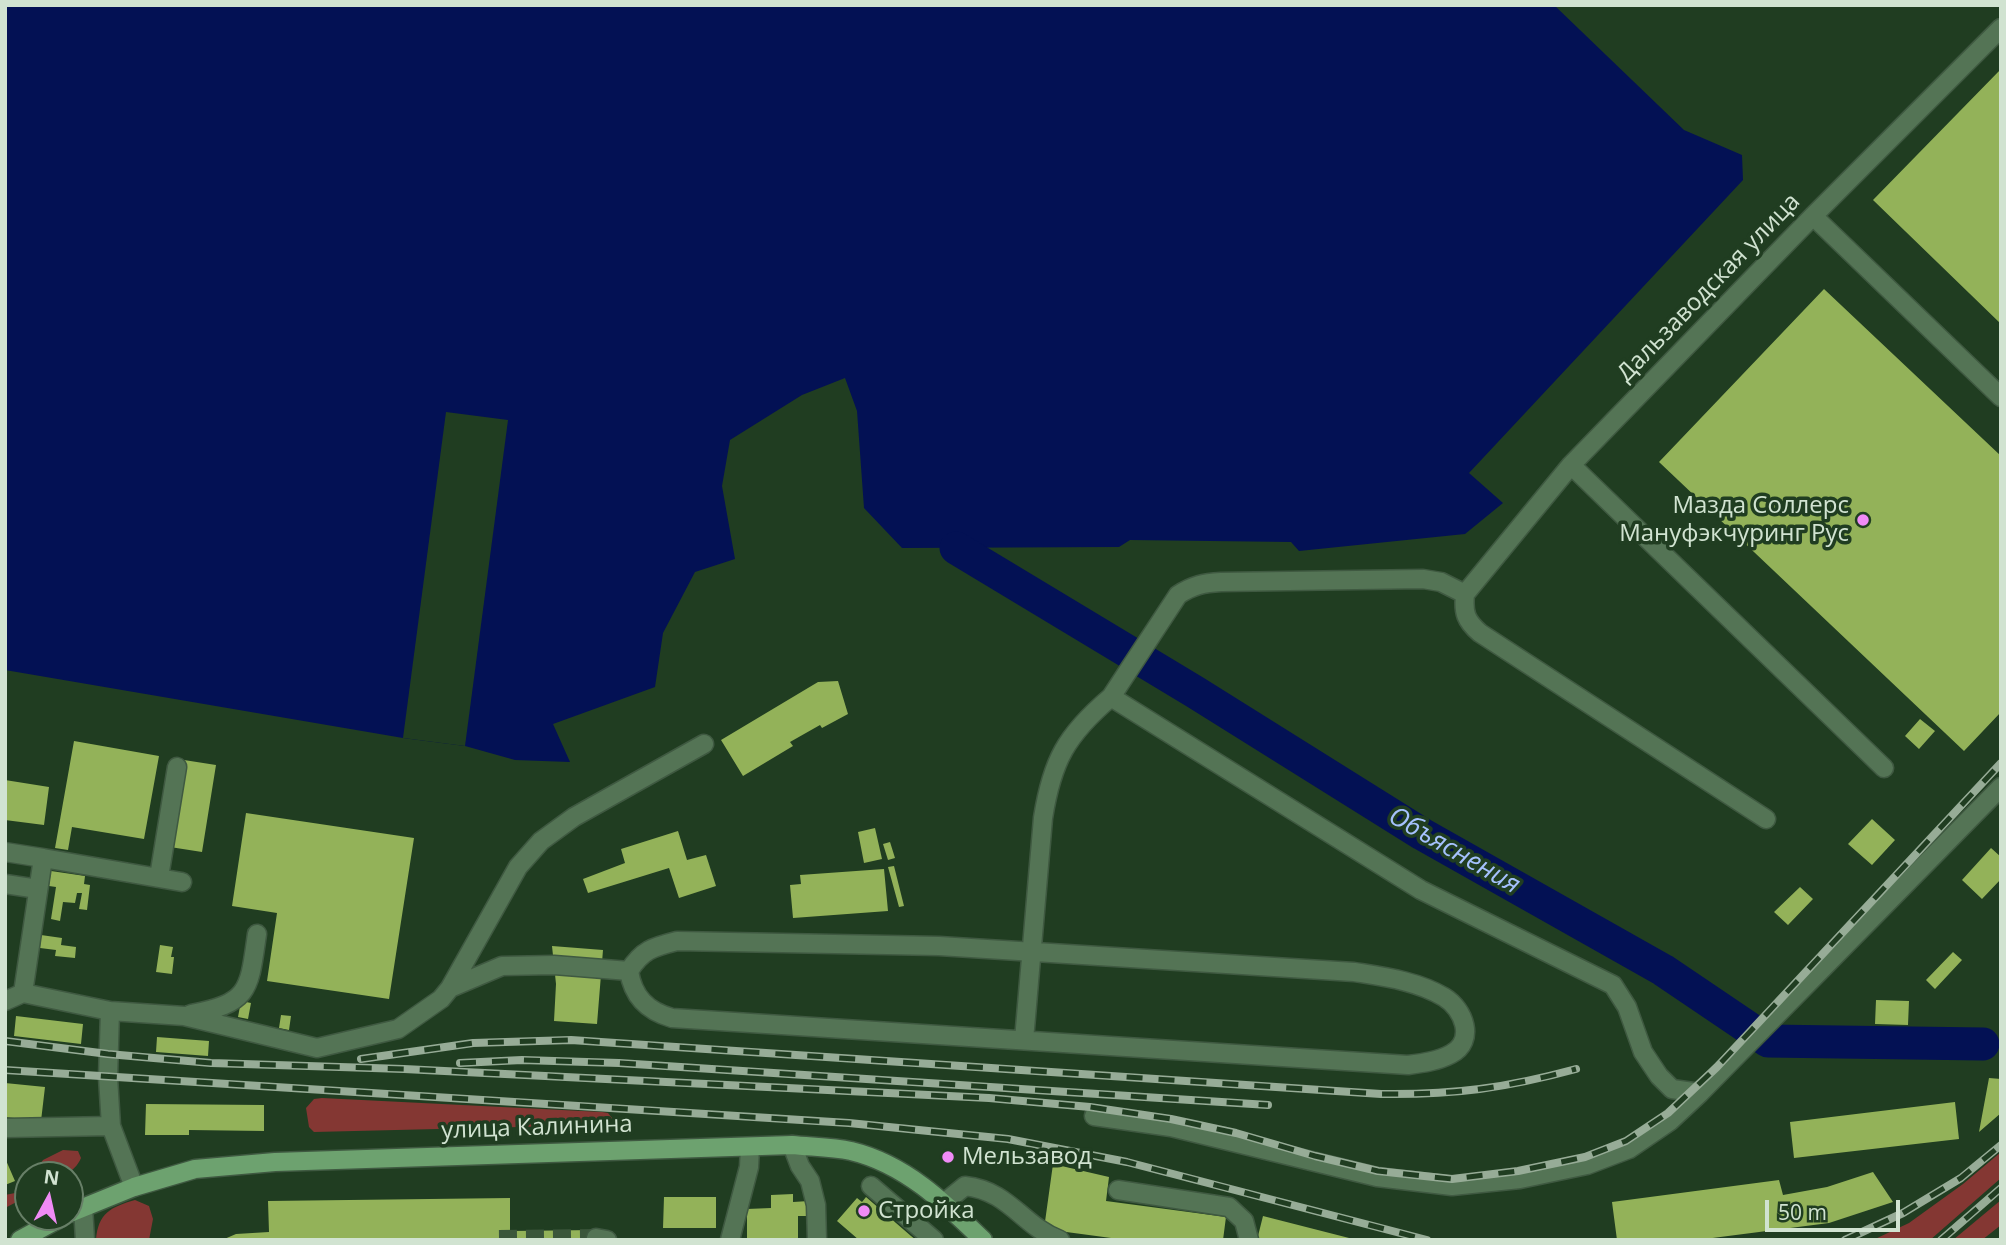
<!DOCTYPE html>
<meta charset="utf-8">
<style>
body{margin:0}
#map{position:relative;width:2006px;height:1245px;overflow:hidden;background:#203d21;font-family:"Open Sans",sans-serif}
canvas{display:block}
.frame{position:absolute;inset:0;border:7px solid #d1e3d1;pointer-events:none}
.north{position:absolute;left:14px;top:1161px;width:70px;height:70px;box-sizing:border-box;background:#203d21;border:2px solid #677f67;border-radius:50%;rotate:8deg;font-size:19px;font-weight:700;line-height:28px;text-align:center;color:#d1e3d1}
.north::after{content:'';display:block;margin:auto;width:24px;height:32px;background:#f08bf6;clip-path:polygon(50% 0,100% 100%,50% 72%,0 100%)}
.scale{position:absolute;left:1765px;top:1200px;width:135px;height:32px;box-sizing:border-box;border:4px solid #d1e3d1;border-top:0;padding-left:9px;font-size:21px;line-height:24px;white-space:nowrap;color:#d1e3d1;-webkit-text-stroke:5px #203d21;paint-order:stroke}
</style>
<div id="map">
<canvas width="2006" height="1245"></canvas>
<div class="frame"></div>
<div class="north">N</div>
<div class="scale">50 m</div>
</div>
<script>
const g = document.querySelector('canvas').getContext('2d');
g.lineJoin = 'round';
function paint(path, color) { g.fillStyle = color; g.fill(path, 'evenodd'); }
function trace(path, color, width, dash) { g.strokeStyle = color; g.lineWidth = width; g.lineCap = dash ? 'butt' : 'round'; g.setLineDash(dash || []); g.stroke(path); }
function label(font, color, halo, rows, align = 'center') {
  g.font = font + ' "Open Sans",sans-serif'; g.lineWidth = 7; g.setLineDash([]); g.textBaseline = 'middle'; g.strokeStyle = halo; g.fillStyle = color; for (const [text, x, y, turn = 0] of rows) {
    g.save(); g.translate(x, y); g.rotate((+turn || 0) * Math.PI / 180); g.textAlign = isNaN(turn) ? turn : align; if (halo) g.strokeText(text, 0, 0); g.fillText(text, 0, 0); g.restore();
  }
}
paint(new Path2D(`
 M322,1098L602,1112L608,1113L612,1118L608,1123L602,1125L314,1132L309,1127L306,1108L314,1099Z
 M63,1150L78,1151L81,1158C72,1179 53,1175 33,1175L43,1160Z
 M2001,1152V1178L1930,1240H1873L1909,1223L1963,1184Z
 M28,1183V1196L5,1208V1195L15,1193Z
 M135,1200L149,1206L153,1219L149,1240H96C98,1213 111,1207 135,1200Z
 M2001,1200V1225L1982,1240H1953Z`), '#843733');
paint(new Path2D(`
 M5,5H1554L1684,130L1742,155L1743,180L1469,473L1503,503L1465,534L1299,551L1291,542L1130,540L1119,547L902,548L864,508L857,411L845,378L802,395L730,440L722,486L735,559L695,572L663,633L655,687L553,724L570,762L515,760L465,746L403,738L5,670Z`), '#031154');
paint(new Path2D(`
 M446,412L508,420L465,746L403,738Z`), '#203d21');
trace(new Path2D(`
 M956,548L1195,692L1422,834L1663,970L1768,1041L1983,1044`), '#031154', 33);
paint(new Path2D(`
 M2001,69V324L1873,200Z
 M1824,289L2001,456V712L1964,751L1659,462Z
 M838,681L848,714L822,728L820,725L790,742L793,746L743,776L721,740L818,682Z
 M1920,719L1935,731L1919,749L1905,736Z
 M74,741L159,756L144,839L72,827L68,850L55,848Z
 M184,760L216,765L202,852L170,847Z
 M5,780L49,787L44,825L5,820Z
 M246,813L414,838L389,999L267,981L277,913L232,906Z
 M1872,819L1895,840L1872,865L1848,844Z
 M875,828L882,859L864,863L858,832Z
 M678,831L687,860L706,855L716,886L679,898L669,868L588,893L583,879L625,863L621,849Z
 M890,842L895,858L888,860L883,844Z
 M1991,848L2001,857V879L1982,899L1962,880Z
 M894,866L904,906L899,907L888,867Z
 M884,869L888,911L793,918L790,885L801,884L800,875Z
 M51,871L85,876L84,884L90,885L87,910L79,909L82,893H77L75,903L63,902L60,921L51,919L56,887L49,886Z
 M1800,887L1813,899L1788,925L1774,912Z
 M41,935L62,938L61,945L76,947L75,958L55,956L56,950L40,948Z
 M160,945L173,947L171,957H174L172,974L156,972Z
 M552,946L603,950L597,1024L554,1021L556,984Z
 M1953,952L1962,960L1935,989L1926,980Z
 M1876,1000L1909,1001L1908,1025L1875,1024Z
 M241,1001L251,1003L248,1019L238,1017Z
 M281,1015L291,1016L289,1030L279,1028Z
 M16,1016L83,1024L81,1044L14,1036Z
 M157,1037L209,1041L208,1056L156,1052Z
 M1989,1078L2001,1079V1113L1979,1132Z
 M5,1083L45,1087L41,1121L5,1117Z
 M1955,1102L1959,1139L1794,1158L1790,1122Z
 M146,1104L264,1105V1131L189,1130V1135H145Z
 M5,1158L15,1181L5,1185Z
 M1053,1164L1109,1177L1106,1201L1226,1217L1223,1240H1126L1044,1229Z
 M1873,1172L1893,1202L1829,1223L1697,1240H1617L1612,1202L1779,1180L1783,1195L1827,1187Z
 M793,1194V1202L809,1201V1216H798V1240H747V1209L771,1208V1195Z
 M664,1197H716V1228H663Z
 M866,1197L911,1236L916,1240H859L837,1221L857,1198L862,1202Z
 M510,1198V1231L596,1230V1240H222L236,1234L269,1232L268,1201Z
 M1263,1216L1353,1239V1240H1257Z`), '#93b259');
trace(new Path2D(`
 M499,1239L596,1238`), '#3b563b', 18, [18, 9]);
const minor = new Path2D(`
 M1813,216L2001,397
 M1571,465L1884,768
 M1465,594L1571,465L1813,216L2001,28
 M1465,594C1463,613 1466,621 1480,633L1766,819
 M1111,697L1178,595C1193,585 1204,583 1221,582L1423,579L1441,582L1465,594
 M5,852L43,858L23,993
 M43,858L182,882
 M159,877L177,767
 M5,884L38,889
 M450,988L518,867L541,841L574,817L704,744
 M5,1001L23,993L110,1011L184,1016L317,1048L398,1029L441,999L450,988L502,966L554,965L629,971C642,950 653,947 677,941L939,946L1354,972C1385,977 1417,981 1444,997C1464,1009 1476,1041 1451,1054C1438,1061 1423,1063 1408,1065L672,1018C647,1011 633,997 629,971
 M110,1011L108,1077L111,1126L134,1187
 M191,1014C250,1003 249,990 257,934
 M1024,1040L1043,818C1052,761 1066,735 1111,697L1421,890L1613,985L1627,1007L1643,1052L1659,1076L1672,1089L1700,1093L2001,787
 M1094,1116L1171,1127L1377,1177L1452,1186L1520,1179L1587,1165L1629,1149L1670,1121L1700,1093
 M5,1128L111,1126
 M792,1145L800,1166L810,1181L816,1205L817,1240
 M871,1186L934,1240
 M1118,1190L1229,1207L1244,1221L1249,1240
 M944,1203L965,1186C1010,1191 1022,1226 1060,1240
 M83,1207L85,1240
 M596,1238L607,1240
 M730,1240L749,1167L750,1147`);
const major = new Path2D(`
 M70,1213L134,1187L195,1169L275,1162L792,1145C811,1147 832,1147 851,1151C905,1164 944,1202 983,1240
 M20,1240L62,1217`);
trace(minor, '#3f5941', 21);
trace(major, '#3f5941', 21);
trace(minor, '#547455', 18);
trace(major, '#6da26f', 18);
const rail = new Path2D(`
 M5,1041L108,1054L211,1063L404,1069L989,1098L1090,1107L1171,1119L1236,1133L1315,1156L1378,1171L1452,1179L1518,1171L1585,1157L1626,1141L1668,1113L1717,1067L2001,763
 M361,1059L473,1043L571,1040L1381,1094C1454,1095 1506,1088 1576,1069
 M460,1063L522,1060L619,1063L1268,1105
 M5,1070L849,1123L1008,1139L1127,1162L1427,1240
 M1845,1240L1903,1213L1961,1178L2001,1145
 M1941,1240L2001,1188`);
trace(rail, '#97ac97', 8);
trace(rail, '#203d21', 5, [16]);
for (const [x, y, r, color] of [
 [1863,520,7,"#f08bf6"],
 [948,1157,7,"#f08bf6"],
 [864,1211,7,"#f08bf6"]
]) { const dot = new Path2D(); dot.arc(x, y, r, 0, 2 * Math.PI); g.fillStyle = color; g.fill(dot); trace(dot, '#203d21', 2.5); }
label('24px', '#d1e3d1', '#203d21', [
 ["Дальзаводская улица",1709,288,-46],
 ["улица Калинина",537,1128,-2]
]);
label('24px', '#d1e3d1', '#203d21', [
 ["Мазда Соллерс",1849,506,"right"],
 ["Мануфэкчуринг Рус",1849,534,"right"],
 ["Мельзавод",962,1157],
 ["Стройка",878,1211]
], 'left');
label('italic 26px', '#a5c1fd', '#203d21', [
 ["Объяснения",1454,851,30]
]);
</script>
